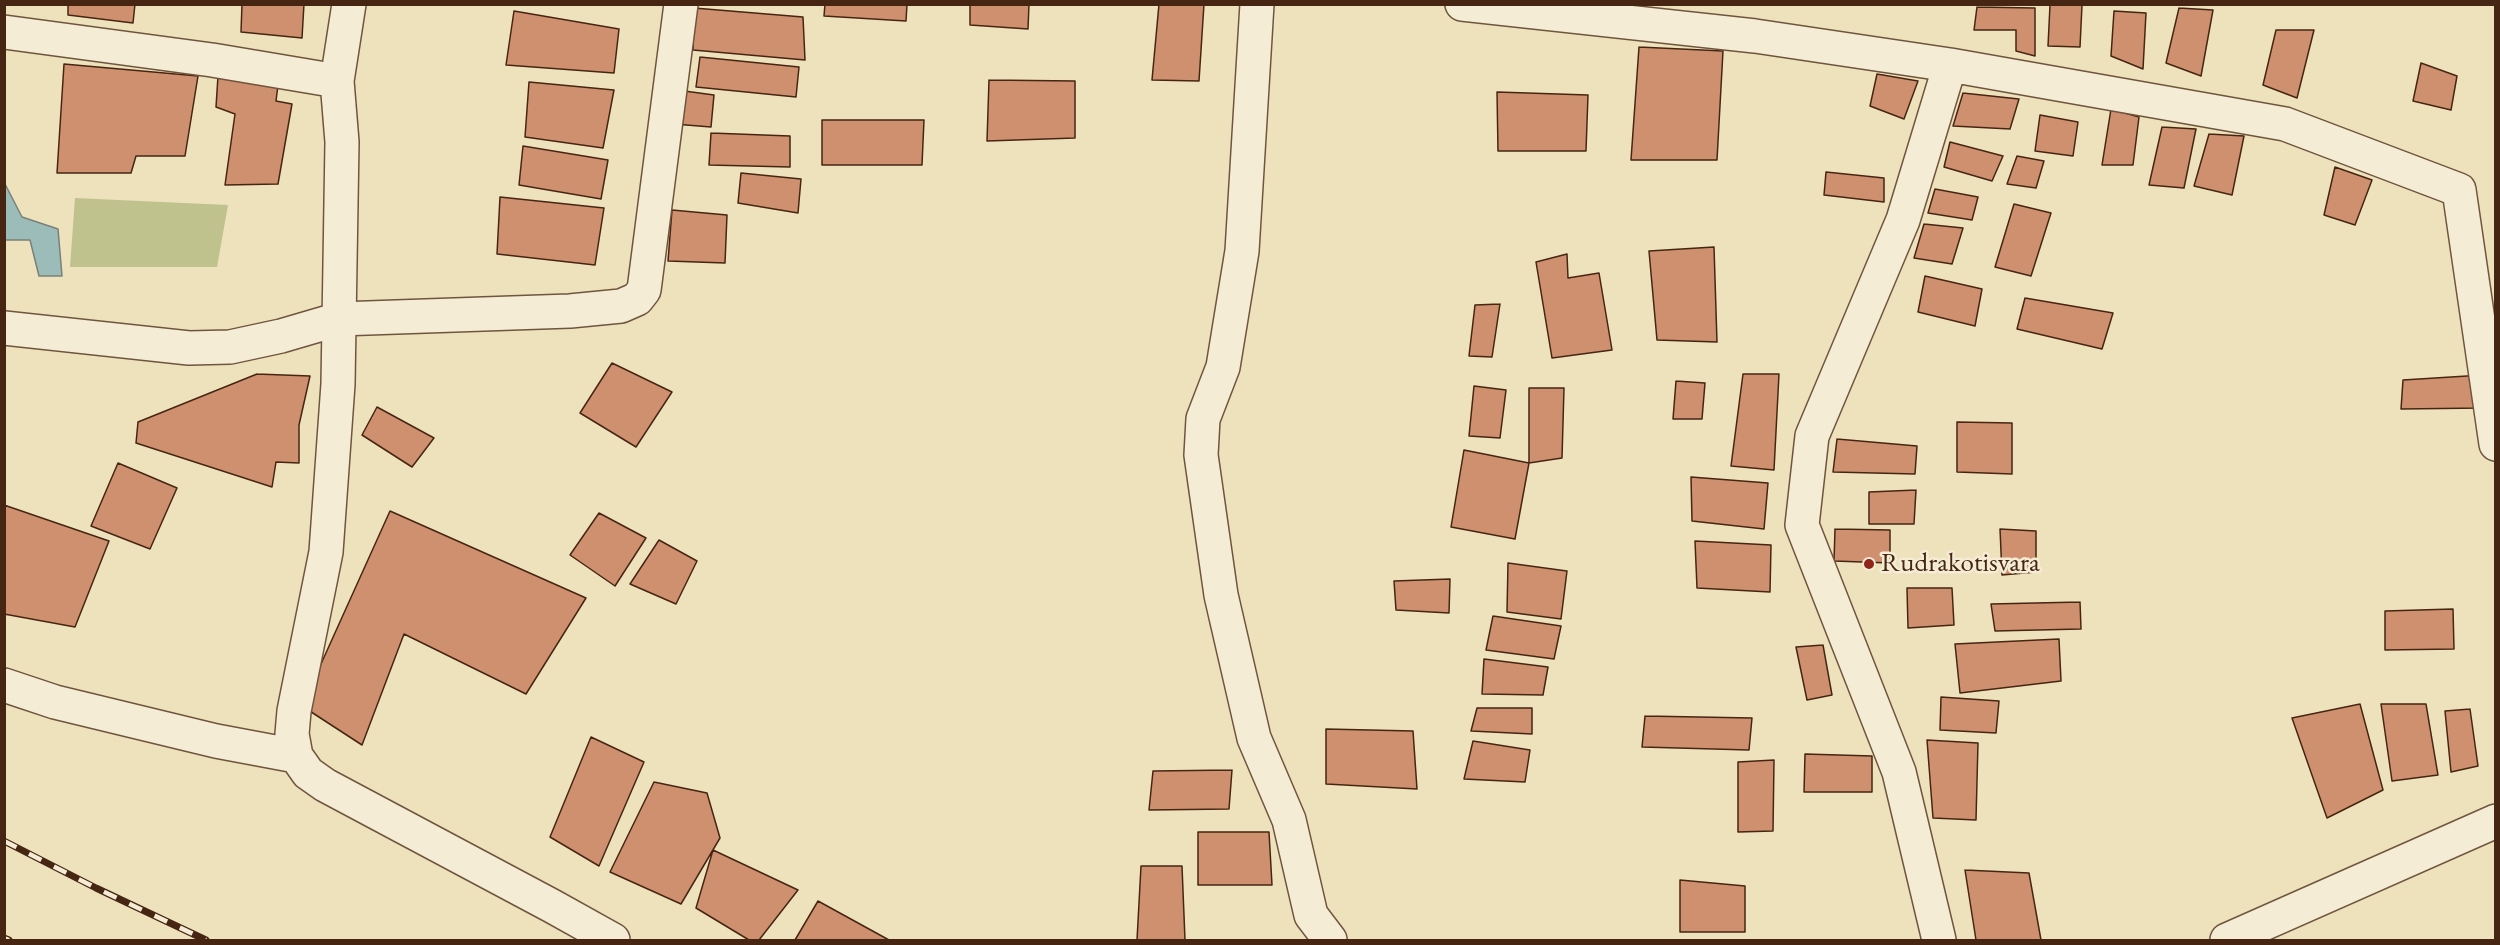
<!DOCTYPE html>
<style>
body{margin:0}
#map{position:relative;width:2500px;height:945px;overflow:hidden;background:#eee2bd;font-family:"EB Garamond",serif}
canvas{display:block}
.frame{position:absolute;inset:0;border:6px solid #462613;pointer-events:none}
</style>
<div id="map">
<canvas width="2500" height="945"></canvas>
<div class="frame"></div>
</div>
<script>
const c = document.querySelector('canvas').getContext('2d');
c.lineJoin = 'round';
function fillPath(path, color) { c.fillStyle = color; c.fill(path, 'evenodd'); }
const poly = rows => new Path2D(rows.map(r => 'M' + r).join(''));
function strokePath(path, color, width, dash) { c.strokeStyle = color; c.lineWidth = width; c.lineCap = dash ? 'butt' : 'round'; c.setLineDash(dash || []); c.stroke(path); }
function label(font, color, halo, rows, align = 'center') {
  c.font = font + ' "EB Garamond",serif'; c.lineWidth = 5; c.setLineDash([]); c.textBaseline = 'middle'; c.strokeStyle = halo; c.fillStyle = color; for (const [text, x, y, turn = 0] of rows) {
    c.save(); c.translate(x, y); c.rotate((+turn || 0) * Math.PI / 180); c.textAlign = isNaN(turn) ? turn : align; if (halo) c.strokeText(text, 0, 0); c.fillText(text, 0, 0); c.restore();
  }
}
const green = poly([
 [75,198,228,205,217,267,70,267]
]);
const water = poly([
 [4,182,22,217,58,229,62,276,39,276,30,240,5,240,4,182]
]);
const building = poly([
 [68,4,135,4,133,23,68,15,68,4],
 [242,4,304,4,302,38,241,32,242,4],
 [825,4,907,4,906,21,824,16,825,4],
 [970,4,1029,4,1028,29,970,25,970,4],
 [1159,4,1204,4,1199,81,1152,80,1159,4],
 [2050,5,2082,5,2080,47,2048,46,2050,5],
 [1977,7,2035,8,2035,56,2016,51,2016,30,1974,30,1977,7],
 [694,8,803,17,805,60,693,50,694,8],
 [2179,8,2213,10,2201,76,2166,63,2179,8],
 [514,11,619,29,614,73,506,65,514,11],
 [2114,11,2146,13,2143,69,2111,56,2114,11],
 [2276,30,2314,30,2297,98,2263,85,2276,30],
 [1639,47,1723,51,1717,160,1631,160,1639,47],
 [700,57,799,67,796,97,696,87,700,57],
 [2421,63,2457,76,2451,110,2413,101,2421,63],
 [64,64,198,76,185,156,136,156,131,173,57,173,64,64],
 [1877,74,1918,81,1904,119,1870,106,1877,74],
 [218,76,279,77,276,101,292,104,278,184,225,185,235,114,216,107,218,76],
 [989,80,1075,81,1075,138,987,141,989,80],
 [529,82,614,90,603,148,525,137,529,82],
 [677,90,714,95,711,127,674,124,677,90],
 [1497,92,1588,95,1586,151,1498,151,1497,92],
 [1963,93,2019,99,2010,129,1953,126,1963,93],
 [2111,109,2139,117,2133,165,2102,165,2111,109],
 [2040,115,2078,122,2073,156,2035,151,2040,115],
 [822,120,924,120,922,165,822,165,822,120],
 [2162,127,2196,129,2184,188,2149,185,2162,127],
 [711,133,790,136,790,167,709,165,711,133],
 [2209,134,2244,136,2232,195,2194,186,2209,134],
 [1950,142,2003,156,1992,181,1944,167,1950,142],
 [523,146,608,160,601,199,519,185,523,146],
 [2017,156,2044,161,2036,188,2007,184,2017,156],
 [2335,167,2372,180,2355,225,2324,215,2335,167],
 [1826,172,1884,178,1884,202,1824,195,1826,172],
 [741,173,801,179,798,213,738,203,741,173],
 [1935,189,1978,197,1972,220,1928,213,1935,189],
 [500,197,604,208,595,265,497,254,500,197],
 [2014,204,2051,213,2031,276,1995,267,2014,204],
 [672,210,727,215,725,263,668,261,672,210],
 [1924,224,1963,228,1952,264,1914,258,1924,224],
 [1714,247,1717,342,1657,340,1649,251,1714,247],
 [1567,254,1568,278,1599,273,1612,350,1552,358,1536,262,1567,254],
 [1925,276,1982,289,1975,326,1918,312,1925,276],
 [2025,298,2113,313,2102,349,2017,329,2025,298],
 [1500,304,1492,357,1469,356,1475,305,1500,304],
 [612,363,672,392,636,447,580,413,612,363],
 [257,374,310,376,299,425,299,463,276,462,272,487,136,443,138,422,257,374],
 [1743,374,1779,374,1774,470,1731,466,1743,374],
 [2483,375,2483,408,2401,409,2403,380,2483,375],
 [1676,381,1705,383,1702,419,1673,419,1676,381],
 [1474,386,1506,390,1500,438,1469,436,1474,386],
 [1529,388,1564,388,1562,458,1529,463,1529,388],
 [377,407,434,438,412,467,362,435,377,407],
 [1957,422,2012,423,2012,474,1957,472,1957,422],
 [1837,439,1917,446,1915,474,1833,472,1837,439],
 [1464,450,1529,463,1515,539,1451,527,1464,450],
 [118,463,177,488,150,549,91,526,118,463],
 [1691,477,1768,483,1764,529,1692,521,1691,477],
 [1916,490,1914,524,1869,524,1869,492,1916,490],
 [4,505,109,541,75,627,4,614,4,505],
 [390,511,586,598,526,694,404,634,362,745,302,706,390,511],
 [599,513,646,538,615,586,570,555,599,513],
 [1835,529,1890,530,1890,563,1834,561,1835,529],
 [2000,529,2036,531,2036,572,2002,575,2000,529],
 [659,540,697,561,676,604,630,584,659,540],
 [1695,541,1771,545,1770,592,1697,588,1695,541],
 [1508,563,1567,571,1561,619,1507,612,1508,563],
 [1450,579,1449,613,1396,610,1394,581,1450,579],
 [1907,588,1952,588,1954,625,1908,628,1907,588],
 [2080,602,2081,629,1995,631,1991,604,2080,602],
 [2453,609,2454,649,2385,650,2385,611,2453,609],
 [1493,616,1561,626,1554,659,1486,650,1493,616],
 [2059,639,2061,681,1960,693,1955,644,2059,639],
 [1823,645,1832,695,1807,700,1796,647,1823,645],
 [1484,659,1548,667,1543,695,1482,694,1484,659],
 [1941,697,1999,701,1996,733,1940,730,1941,697],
 [2360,704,2383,790,2327,818,2292,718,2360,704],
 [2381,704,2426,704,2438,775,2392,781,2381,704],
 [1477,708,1532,708,1532,734,1471,731,1477,708],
 [2470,709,2478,766,2451,772,2445,711,2470,709],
 [1645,716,1752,718,1749,750,1642,747,1645,716],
 [1326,729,1413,731,1417,789,1326,784,1326,729],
 [591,737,644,762,599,866,550,837,591,737],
 [1927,740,1978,743,1976,820,1933,818,1927,740],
 [1473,741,1530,750,1525,782,1464,779,1473,741],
 [1805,754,1872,756,1872,792,1804,792,1805,754],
 [1774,760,1773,831,1738,832,1738,762,1774,760],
 [1232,770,1229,809,1149,810,1153,771,1232,770],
 [654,782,707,793,720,838,681,904,610,872,654,782],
 [1198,832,1269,832,1272,885,1198,885,1198,832],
 [713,850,798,890,759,940,749,940,696,908,713,850],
 [1141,866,1182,866,1185,940,1137,940,1141,866],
 [1965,870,2029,873,2041,940,1976,940,1965,870],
 [1680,880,1745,886,1745,932,1680,932,1680,880],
 [818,901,889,940,795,940,818,901]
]);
const minor = poly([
 [1257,4,1242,251,1223,367,1203,419,1201,455,1221,595,1254,738,1289,820,1311,915,1330,940],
 [1462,4,1755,36,1950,65,1903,220,1812,436,1802,525,1899,772,1939,940],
 [4,32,212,60,337,81,349,4],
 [1950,65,2285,124,2459,190,2496,444],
 [337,81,342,142,338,384,326,552,294,711,292,734,296,756,308,773,325,785,552,906,613,940],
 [4,328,189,348,230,347,281,336,339,319,570,311,621,306,637,299,644,290,681,4],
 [4,685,55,702,216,741,296,756]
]);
const tertiary = poly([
 [2227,940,2496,821]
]);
const rail = poly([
 [4,841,96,888,206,940],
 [4,938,9,940]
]);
const markers = [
 [1869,564,6,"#8f2418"]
];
const poiNames = [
 ["Rudrakotisvara",1881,564]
];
fillPath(green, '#bfc28d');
fillPath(water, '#9cbcba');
strokePath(water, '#7a8077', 1.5);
fillPath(building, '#ce906e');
strokePath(building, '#462613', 1.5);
strokePath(minor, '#70553e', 36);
strokePath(tertiary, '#70553e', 36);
strokePath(minor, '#f4ecd4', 33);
strokePath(tertiary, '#f4ecd4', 33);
strokePath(rail, '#462613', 7);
strokePath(rail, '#f4ecd4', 4.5, [14]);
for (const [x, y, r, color] of markers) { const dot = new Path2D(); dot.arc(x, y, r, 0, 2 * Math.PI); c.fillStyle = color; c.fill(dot); strokePath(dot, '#f4ecd4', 2); }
label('27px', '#462613', '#f4ecd4', poiNames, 'left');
</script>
